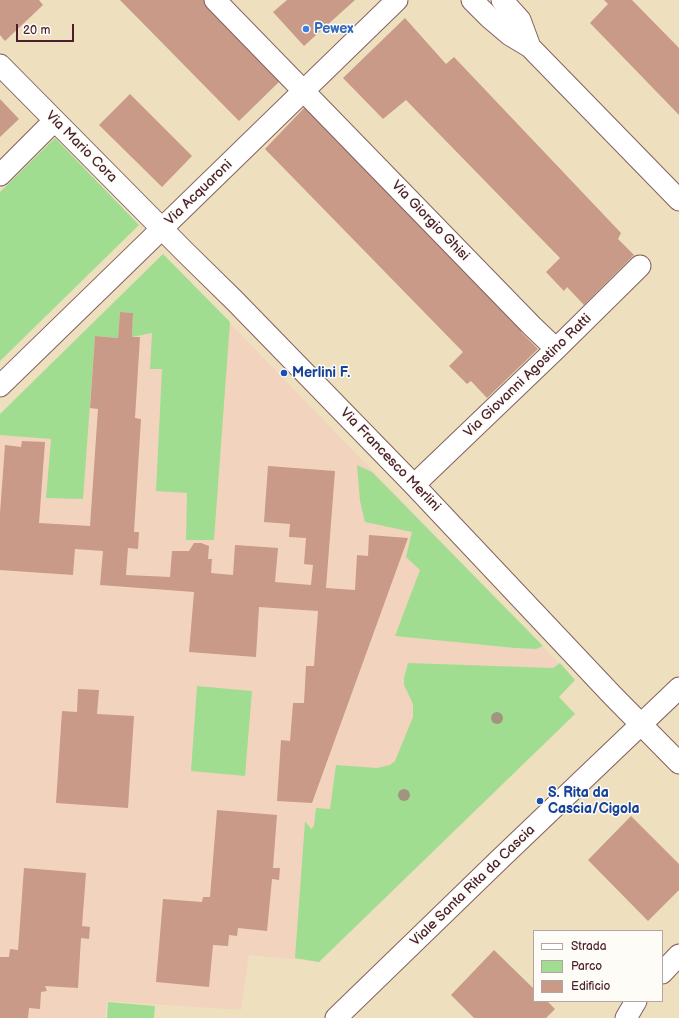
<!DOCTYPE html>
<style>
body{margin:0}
#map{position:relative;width:679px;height:1018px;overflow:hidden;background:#eedfbf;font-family:"Balsamiq Sans",sans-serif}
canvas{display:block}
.legend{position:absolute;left:533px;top:930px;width:130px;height:72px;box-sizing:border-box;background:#fdfcf7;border:1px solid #b5a4a5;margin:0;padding:5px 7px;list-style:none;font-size:12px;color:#4a1f2b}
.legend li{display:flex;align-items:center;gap:8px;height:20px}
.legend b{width:20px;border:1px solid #b5a4a5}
.scale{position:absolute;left:16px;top:24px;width:58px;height:18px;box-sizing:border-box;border:2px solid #4a1f2b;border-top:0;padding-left:5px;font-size:12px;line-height:14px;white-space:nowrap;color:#4a1f2b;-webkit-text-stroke:3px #fdfcf7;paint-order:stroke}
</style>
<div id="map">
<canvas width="679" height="1018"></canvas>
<ul class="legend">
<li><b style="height:5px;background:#fff"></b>Strada</li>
<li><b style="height:11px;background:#a1dd91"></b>Parco</li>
<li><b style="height:11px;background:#c89a87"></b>Edificio</li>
</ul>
<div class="scale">20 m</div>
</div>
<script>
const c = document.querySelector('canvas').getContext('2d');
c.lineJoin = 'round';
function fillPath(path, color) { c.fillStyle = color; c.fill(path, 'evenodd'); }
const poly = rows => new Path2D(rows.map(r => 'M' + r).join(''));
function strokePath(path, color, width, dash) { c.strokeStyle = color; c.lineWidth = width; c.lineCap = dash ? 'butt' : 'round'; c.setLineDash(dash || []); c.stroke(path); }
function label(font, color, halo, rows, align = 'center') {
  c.font = font + ' "Balsamiq Sans",sans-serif'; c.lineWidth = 3; c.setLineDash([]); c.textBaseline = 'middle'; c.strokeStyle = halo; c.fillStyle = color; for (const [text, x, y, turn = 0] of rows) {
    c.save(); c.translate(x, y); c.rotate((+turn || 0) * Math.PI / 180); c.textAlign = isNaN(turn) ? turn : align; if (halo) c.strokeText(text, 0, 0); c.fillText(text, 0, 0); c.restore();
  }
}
const built = poly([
 [163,254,575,680,559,697,575,714,319,962,249,955,241,1010,107,1001,105,1018,0,1018,0,414]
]);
const green = poly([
 [55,138,139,225,0,361,0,192],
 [163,254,230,322,214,540,186,540,187,493,156,491,162,369,150,369,152,333,132,337,133,313,120,312,118,338,95,336,83,499,46,498,51,439,0,435,0,414],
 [357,465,372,472,543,646,536,649,515,648,395,636,420,570,406,557,412,532,365,522,360,501],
 [408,663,553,668,560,663,575,680,559,697,575,714,319,962,295,958,305,821,311,829,314,826,316,808,330,809,336,765,377,768,390,765,395,761,413,717,413,704,404,685,404,678],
 [197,686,252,691,245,776,191,771],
 [108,1002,155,1006,154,1018,107,1018]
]);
const building = poly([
 [0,0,39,0,43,5,5,41,0,35],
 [120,0,204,0,282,79,239,121],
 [287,0,355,0,304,46,273,12],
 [604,0,632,0,679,48,679,115,590,23,608,4],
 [405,18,446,64,454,57,621,233,618,239,634,255,584,305,567,287,564,291,546,272,560,258,406,100,383,119,343,78],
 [130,94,192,156,162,187,99,125],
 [0,99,19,119,0,137],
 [305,107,524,326,521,332,538,349,487,398,471,381,467,384,449,366,463,352,265,149],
 [120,312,133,313,132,337,140,337,135,418,141,419,134,532,139,532,138,549,128,548,126,575,170,577,172,551,189,551,194,543,201,543,209,546,208,559,212,559,211,573,233,575,235,545,278,548,275,582,311,585,313,565,304,564,306,538,289,537,290,524,264,522,268,466,335,471,326,588,355,590,357,555,368,556,369,535,408,538,312,803,277,801,281,740,290,741,293,703,304,703,306,666,314,666,318,611,259,607,256,657,189,652,194,592,100,585,103,551,75,549,73,575,0,570,0,513,5,445,21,447,22,441,45,442,39,523,90,526,98,409,90,408,95,336,118,338],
 [78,689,99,690,97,714,134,716,128,808,56,803,62,711,77,712],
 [217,810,277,815,273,868,280,868,279,880,272,879,267,931,238,928,237,936,229,935,228,946,213,945,209,987,156,982,163,899,202,902,203,897,210,897],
 [631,816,679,864,679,890,648,921,588,860],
 [24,868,86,873,82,926,90,927,89,939,81,938,78,988,45,986,47,991,41,992,40,1009,29,1008,28,1018,0,1018,0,957,9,957,10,949,18,950],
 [494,950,534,989,534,1001,547,1001,555,1009,546,1018,474,1018,451,995]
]);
const street = poly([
 [215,0,532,326,556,349],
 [472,0,490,18,510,35,530,47,679,200],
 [502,0,520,20,530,47],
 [0,65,184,251,235,301,414,485,613,696,679,763],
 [0,175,54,121],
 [0,386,397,0],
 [414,485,556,349,640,266],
 [662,973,679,955],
 [336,1018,500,859,679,688],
 [626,1018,636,1001]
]);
const trees = [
 [497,718],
 [404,795]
];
const markers = [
 [306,29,4,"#3f7fe0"],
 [284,373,4,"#1a4fb4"],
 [540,801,4,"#1a4fb4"]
];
const shopNames = [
 ["Pewex",314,29]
];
const streetNames = [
 ["Via Mario Cora",81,147,45],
 ["Via Acquaroni",199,193,-44],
 ["Via Giorgio Ghisi",430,221,46],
 ["Via Giovanni Agostino Ratti",528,376,-44],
 ["Via Francesco Merlini",390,460,46],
 ["Viale Santa Rita da Cascia",473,886,-44]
];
const transitNames = [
 ["Merlini F.",292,373],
 ["S. Rita da",548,793],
 ["Cascia/Cigola",548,809]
];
fillPath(built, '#f2d4be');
fillPath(green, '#a1dd91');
fillPath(building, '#c89a87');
strokePath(street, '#83625f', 23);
strokePath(street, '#fff', 21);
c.fillStyle = '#a2957f';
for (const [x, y] of trees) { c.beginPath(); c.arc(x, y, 6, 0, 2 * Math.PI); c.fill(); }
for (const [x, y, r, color] of markers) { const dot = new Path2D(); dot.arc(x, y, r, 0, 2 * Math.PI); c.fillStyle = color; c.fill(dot); strokePath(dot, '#fdfcf7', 1.5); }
label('bold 14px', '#366cbe', '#fdfcf7', shopNames, 'left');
label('14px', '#4a1f2b', '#fdfcf7', streetNames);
label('bold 14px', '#164399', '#fdfcf7', transitNames, 'left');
</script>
